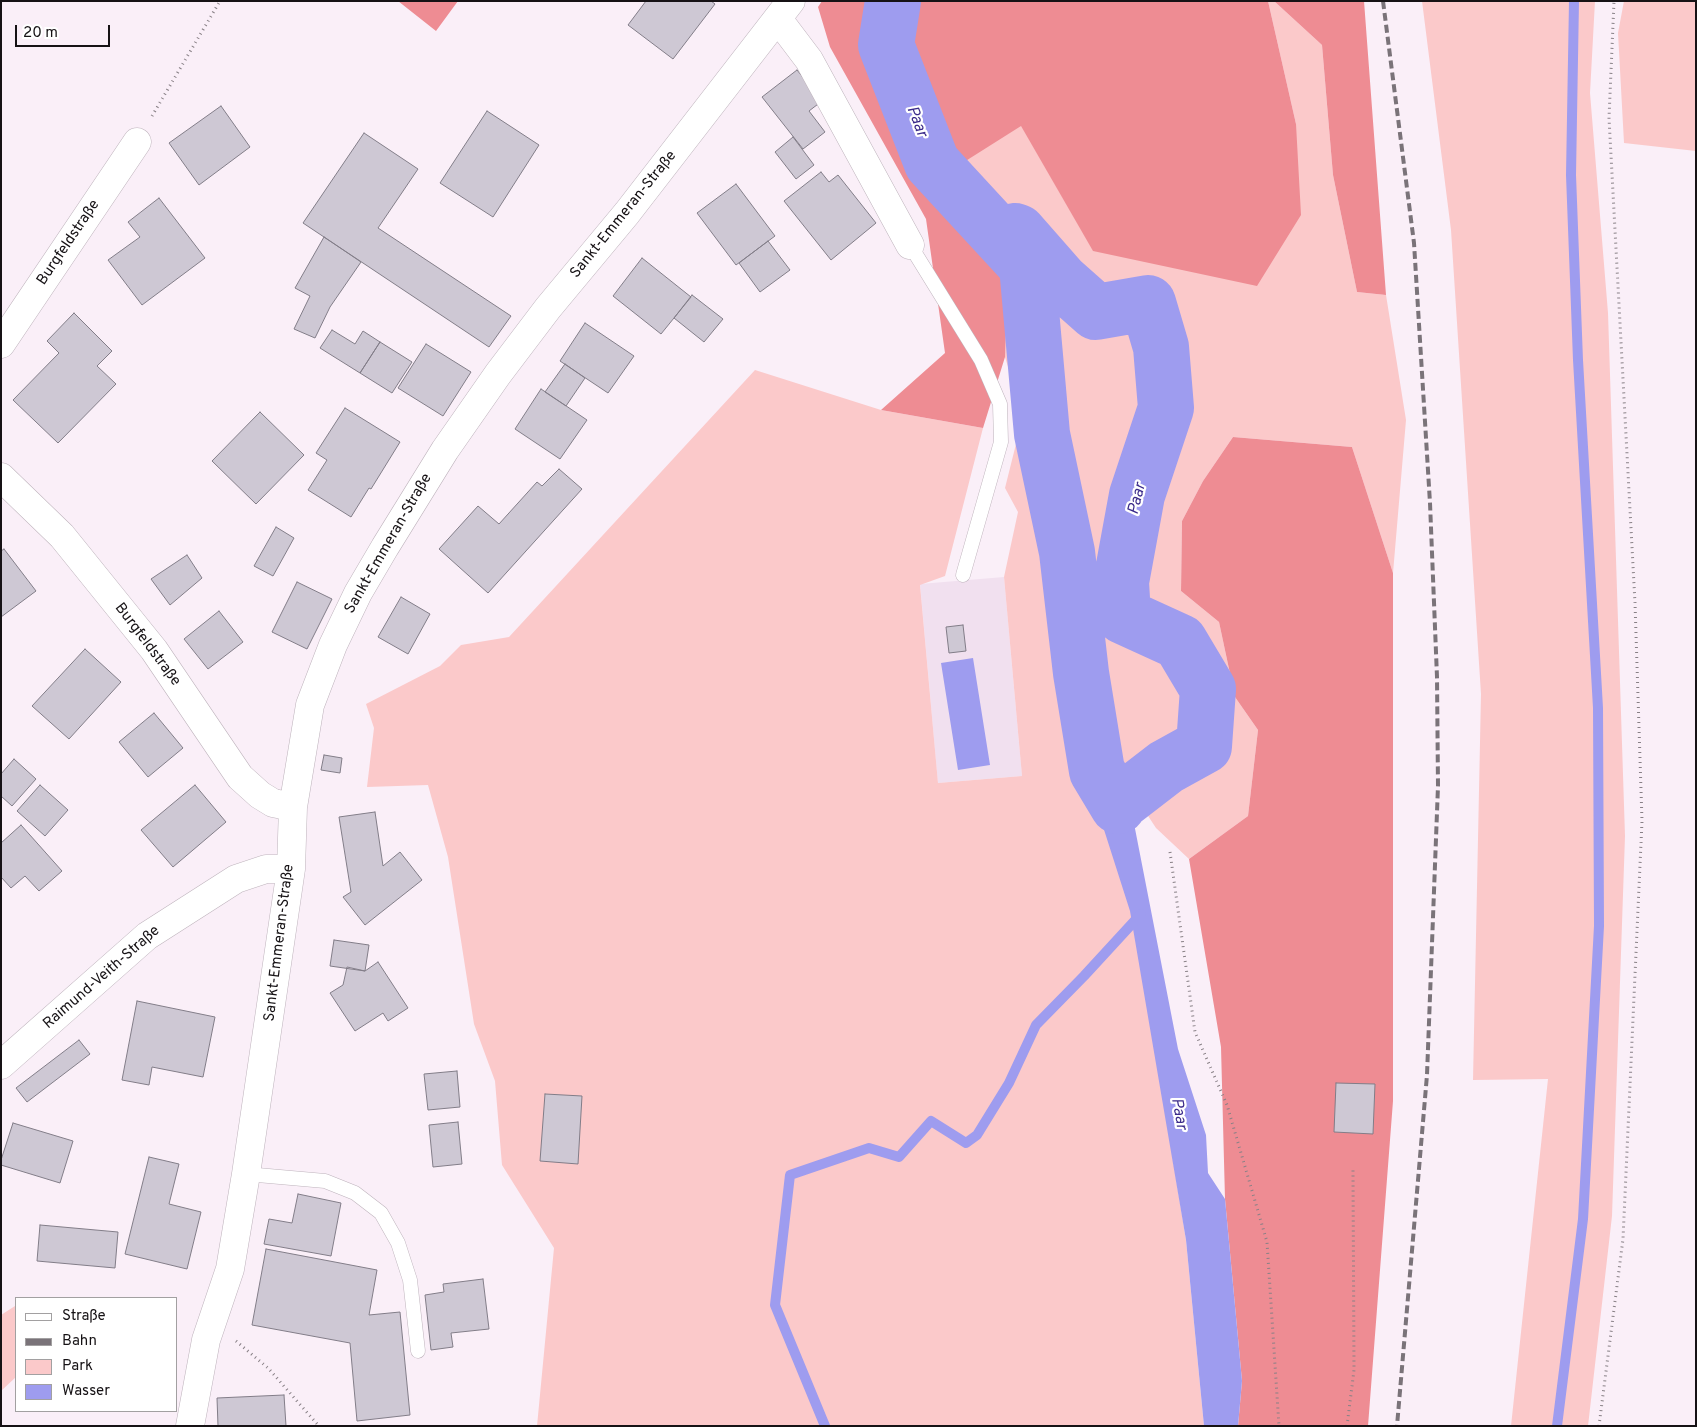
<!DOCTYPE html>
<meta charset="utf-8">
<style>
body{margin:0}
#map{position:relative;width:1697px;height:1427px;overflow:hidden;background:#faeff8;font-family:Overpass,sans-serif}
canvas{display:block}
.frame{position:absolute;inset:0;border:2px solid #161215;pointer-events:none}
.legend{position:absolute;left:15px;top:1297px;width:162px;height:115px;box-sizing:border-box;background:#fff;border:1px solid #a2a0a1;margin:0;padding:6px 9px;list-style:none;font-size:15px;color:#161215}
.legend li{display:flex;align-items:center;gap:10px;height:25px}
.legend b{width:25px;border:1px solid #a2a0a1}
.scale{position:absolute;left:15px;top:25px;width:95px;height:22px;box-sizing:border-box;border:2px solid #161215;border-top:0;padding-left:6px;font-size:15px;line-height:18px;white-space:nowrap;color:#161215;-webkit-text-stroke:4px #fff;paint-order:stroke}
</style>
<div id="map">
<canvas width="1697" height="1427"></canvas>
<div class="frame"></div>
<ul class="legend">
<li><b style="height:6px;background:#fff"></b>Straße</li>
<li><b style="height:6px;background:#7a7379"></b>Bahn</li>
<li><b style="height:14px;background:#fbc9ca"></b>Park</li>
<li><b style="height:14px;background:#9e9cef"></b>Wasser</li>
</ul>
<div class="scale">20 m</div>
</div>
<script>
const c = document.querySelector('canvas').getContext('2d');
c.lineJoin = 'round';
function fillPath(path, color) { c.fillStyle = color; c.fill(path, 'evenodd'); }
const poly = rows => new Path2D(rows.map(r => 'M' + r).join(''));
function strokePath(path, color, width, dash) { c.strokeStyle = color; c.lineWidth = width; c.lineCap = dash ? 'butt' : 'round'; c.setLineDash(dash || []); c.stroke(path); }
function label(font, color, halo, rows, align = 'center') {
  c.font = font + ' Overpass,sans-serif'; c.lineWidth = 4.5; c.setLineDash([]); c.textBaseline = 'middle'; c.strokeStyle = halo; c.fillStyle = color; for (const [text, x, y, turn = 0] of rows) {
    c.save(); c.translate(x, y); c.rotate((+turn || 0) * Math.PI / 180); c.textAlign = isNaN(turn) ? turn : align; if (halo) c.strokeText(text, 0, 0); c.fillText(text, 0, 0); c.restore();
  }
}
const built = poly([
 [1004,577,1022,776,938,783,920,584]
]);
const green = poly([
 [1268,1,1274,1,1322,45,1333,175,1357,292,1386,295,1406,420,1393,573,1352,447,1233,437,1203,481,1182,521,1181,591,1219,622,1235,697,1258,730,1248,816,1189,859,1156,828,1129,787,1110,774,1186,1240,1204,1426,537,1426,554,1248,502,1165,495,1081,474,1024,448,857,428,785,367,787,374,728,366,704,440,666,461,645,509,637,755,370,881,410,983,428,945,576,920,585,938,783,1022,776,1004,577,1018,512,1005,488,1018,436,1019,403,1005,357,1008,281,972,225,964,161,1021,125,1093,250,1296,124],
 [1422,1,1595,1,1590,93,1608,313,1625,836,1612,1216,1588,1426,1511,1426,1548,1079,1473,1080,1481,694,1451,230],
 [1624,1,1696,1,1696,151,1624,143,1618,33],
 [15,1306,16,1308,16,1377,1,1391,1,1315]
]);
const forest = poly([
 [398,1,458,1,436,31],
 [822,1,1268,1,1296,124,1301,215,1257,286,1093,251,1021,126,964,162,972,225,1008,281,1005,357,983,428,881,410,945,353,926,219,830,47,818,7],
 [1274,1,1364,1,1386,295,1357,292,1333,175,1322,45],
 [1233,437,1352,447,1393,573,1393,1101,1368,1426,1238,1426,1242,1381,1225,1199,1221,1047,1189,859,1248,816,1258,730,1235,697,1219,622,1181,591,1182,521,1203,481]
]);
const water = poly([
 [973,658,990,765,958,770,941,663],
 [1105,730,1110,774,1130,803,1178,1049,1206,1135,1208,1173,1225,1199,1242,1381,1238,1426,1204,1426,1186,1240,1130,911,1091,789,1067,743]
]);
const stream = poly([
 [825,1426,775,1305,790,1175,869,1148,899,1157,931,1121,966,1143,977,1135,1009,1083,1036,1025,1084,976,1141,914],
 [1557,1426,1583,1219,1599,926,1598,708,1578,360,1571,175,1574,1]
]);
const river = poly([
 [893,1,886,45,932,163,1027,266,1042,434,1067,552,1081,673,1097,771,1118,806],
 [1015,231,1018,232,1061,281,1096,312,1148,303,1161,347,1166,408,1137,495,1121,582,1123,616,1180,642,1208,689,1204,746,1166,767,1118,804]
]);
const building = poly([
 [646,1,711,1,715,4,673,59,628,25,646,1],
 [797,70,822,101,809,111,825,132,803,149,762,97,797,70],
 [221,106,250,147,199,185,169,143,221,106],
 [487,111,539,145,493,217,440,183,487,111],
 [364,133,418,169,378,228,511,316,489,347,303,223,364,133],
 [793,137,814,165,796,179,775,152,793,137],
 [821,172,829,182,838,175,876,223,831,260,784,201,821,172],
 [736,184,775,236,736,265,697,213,736,184],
 [159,198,205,258,142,305,108,260,140,237,128,222,159,198],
 [324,237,361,262,330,307,315,338,294,329,310,296,295,288,324,237],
 [768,241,790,270,760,292,739,263,768,241],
 [642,258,691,297,661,334,613,296,642,258],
 [692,295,723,319,704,342,674,318,692,295],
 [74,313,112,351,97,366,116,384,58,443,13,400,59,353,47,341,74,313],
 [585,323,634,356,608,393,560,361,585,323],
 [332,330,355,344,363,331,380,342,360,373,320,348,332,330],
 [380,342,412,362,392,393,360,373,380,342],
 [426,344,471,372,443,416,398,388,426,344],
 [565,364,585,378,566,406,545,392,565,364],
 [541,389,587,420,560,459,515,429,541,389],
 [345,408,400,442,371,489,369,488,351,517,308,490,327,460,316,453,345,408],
 [260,412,304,455,256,504,212,461,260,412],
 [559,469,582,489,488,593,439,549,478,506,499,524,537,482,542,486,559,469],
 [276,527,294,538,273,576,254,566,276,527],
 [4,549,36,591,1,617,1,551,4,549],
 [187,555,202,578,170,605,151,579,187,555],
 [297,582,332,599,307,649,272,632,297,582],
 [401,597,430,614,408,654,378,637,401,597],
 [219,611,243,642,208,669,184,639,219,611],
 [963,625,966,651,949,653,946,627,963,625],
 [85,649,121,682,69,739,32,706,85,649],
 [154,713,183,748,148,777,119,742,154,713],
 [324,755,342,758,340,773,321,770,324,755],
 [14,759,36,779,12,806,1,796,1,774,14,759],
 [40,785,68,810,45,836,17,811,40,785],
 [195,785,226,822,173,867,141,830,195,785],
 [375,812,383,866,400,852,422,880,365,925,343,897,351,892,339,817,375,812],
 [21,825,62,871,39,891,25,876,11,888,1,877,1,843,21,825],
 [334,940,369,945,365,971,330,966,334,940],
 [378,962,408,1008,388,1021,383,1013,355,1031,330,993,343,985,347,967,365,971,378,962],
 [137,1001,215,1017,203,1077,152,1067,149,1085,122,1080,137,1001],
 [79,1040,90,1054,27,1102,16,1088,79,1040],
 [457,1071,460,1107,428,1110,424,1074,457,1071],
 [1336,1083,1375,1084,1373,1134,1334,1132,1336,1083],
 [545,1094,582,1096,578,1164,540,1161,545,1094],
 [458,1122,462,1164,433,1167,429,1125,458,1122],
 [13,1123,73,1141,60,1183,1,1165,1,1160,13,1123],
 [149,1157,179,1164,169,1204,201,1212,187,1269,125,1254,149,1157],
 [298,1194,341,1203,331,1256,264,1244,269,1219,292,1223,298,1194],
 [40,1225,118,1232,115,1268,37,1261,40,1225],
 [266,1249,377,1270,369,1315,400,1312,410,1415,357,1421,350,1343,252,1325,266,1249],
 [483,1279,489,1329,451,1333,453,1347,431,1350,425,1295,444,1292,443,1284,483,1279],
 [284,1395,286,1426,218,1426,217,1398,284,1395]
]);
const path = poly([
 [152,116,220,1],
 [1170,852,1195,1032,1227,1105,1267,1242,1279,1426],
 [236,1341,268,1368,319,1426],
 [1347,1426,1354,1370,1353,1170],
 [1599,1426,1623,1239,1642,821,1635,603,1609,118,1614,1]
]);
const service = poly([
 [910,245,981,360,1000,404,1001,442,963,575],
 [246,1174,325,1181,355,1193,381,1213,398,1243,410,1280,418,1351]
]);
const minor = poly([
 [778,19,809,60,910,245],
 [1,344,137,142],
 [1,477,62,536,154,650,240,777,260,795,273,803,293,807],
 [1,1065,147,936,236,879,266,869,291,869],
 [190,1426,206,1340,230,1269,246,1174,291,869,293,807,310,705,333,645,358,593,385,547,445,450,498,374,548,308,627,213,791,1]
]);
const rail = poly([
 [1383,1,1414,243,1430,503,1437,677,1438,786,1427,1075,1397,1426]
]);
const streetNames = [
 ["Sankt-Emmeran-Straße",624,215,-51],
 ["Burgfeldstraße",69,243,-56],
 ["Sankt-Emmeran-Straße",389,544,-60],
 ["Burgfeldstraße",147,645,53],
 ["Sankt-Emmeran-Straße",280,943,-83],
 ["Raimund-Veith-Straße",102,978,-41]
];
const waterNames = [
 ["Paar",916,122,69],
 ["Paar",1138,499,-76],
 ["Paar",1178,1114,80]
];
fillPath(built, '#f1e0ef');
fillPath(green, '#fbc9ca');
fillPath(forest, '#ee8c93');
fillPath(water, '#9e9cef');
strokePath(stream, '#9e9cef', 10);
strokePath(river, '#9e9cef', 56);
fillPath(building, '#cec8d4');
strokePath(building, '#827d88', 1);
strokePath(service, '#beb3bc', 15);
strokePath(minor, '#beb3bc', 29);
strokePath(path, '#888086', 3, [1, 4]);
strokePath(service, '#fff', 14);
strokePath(minor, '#fff', 28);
strokePath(rail, '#7a7379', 4, [8, 4]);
label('15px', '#161215', '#fff', streetNames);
label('italic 16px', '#3b2b8a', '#fff', waterNames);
</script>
